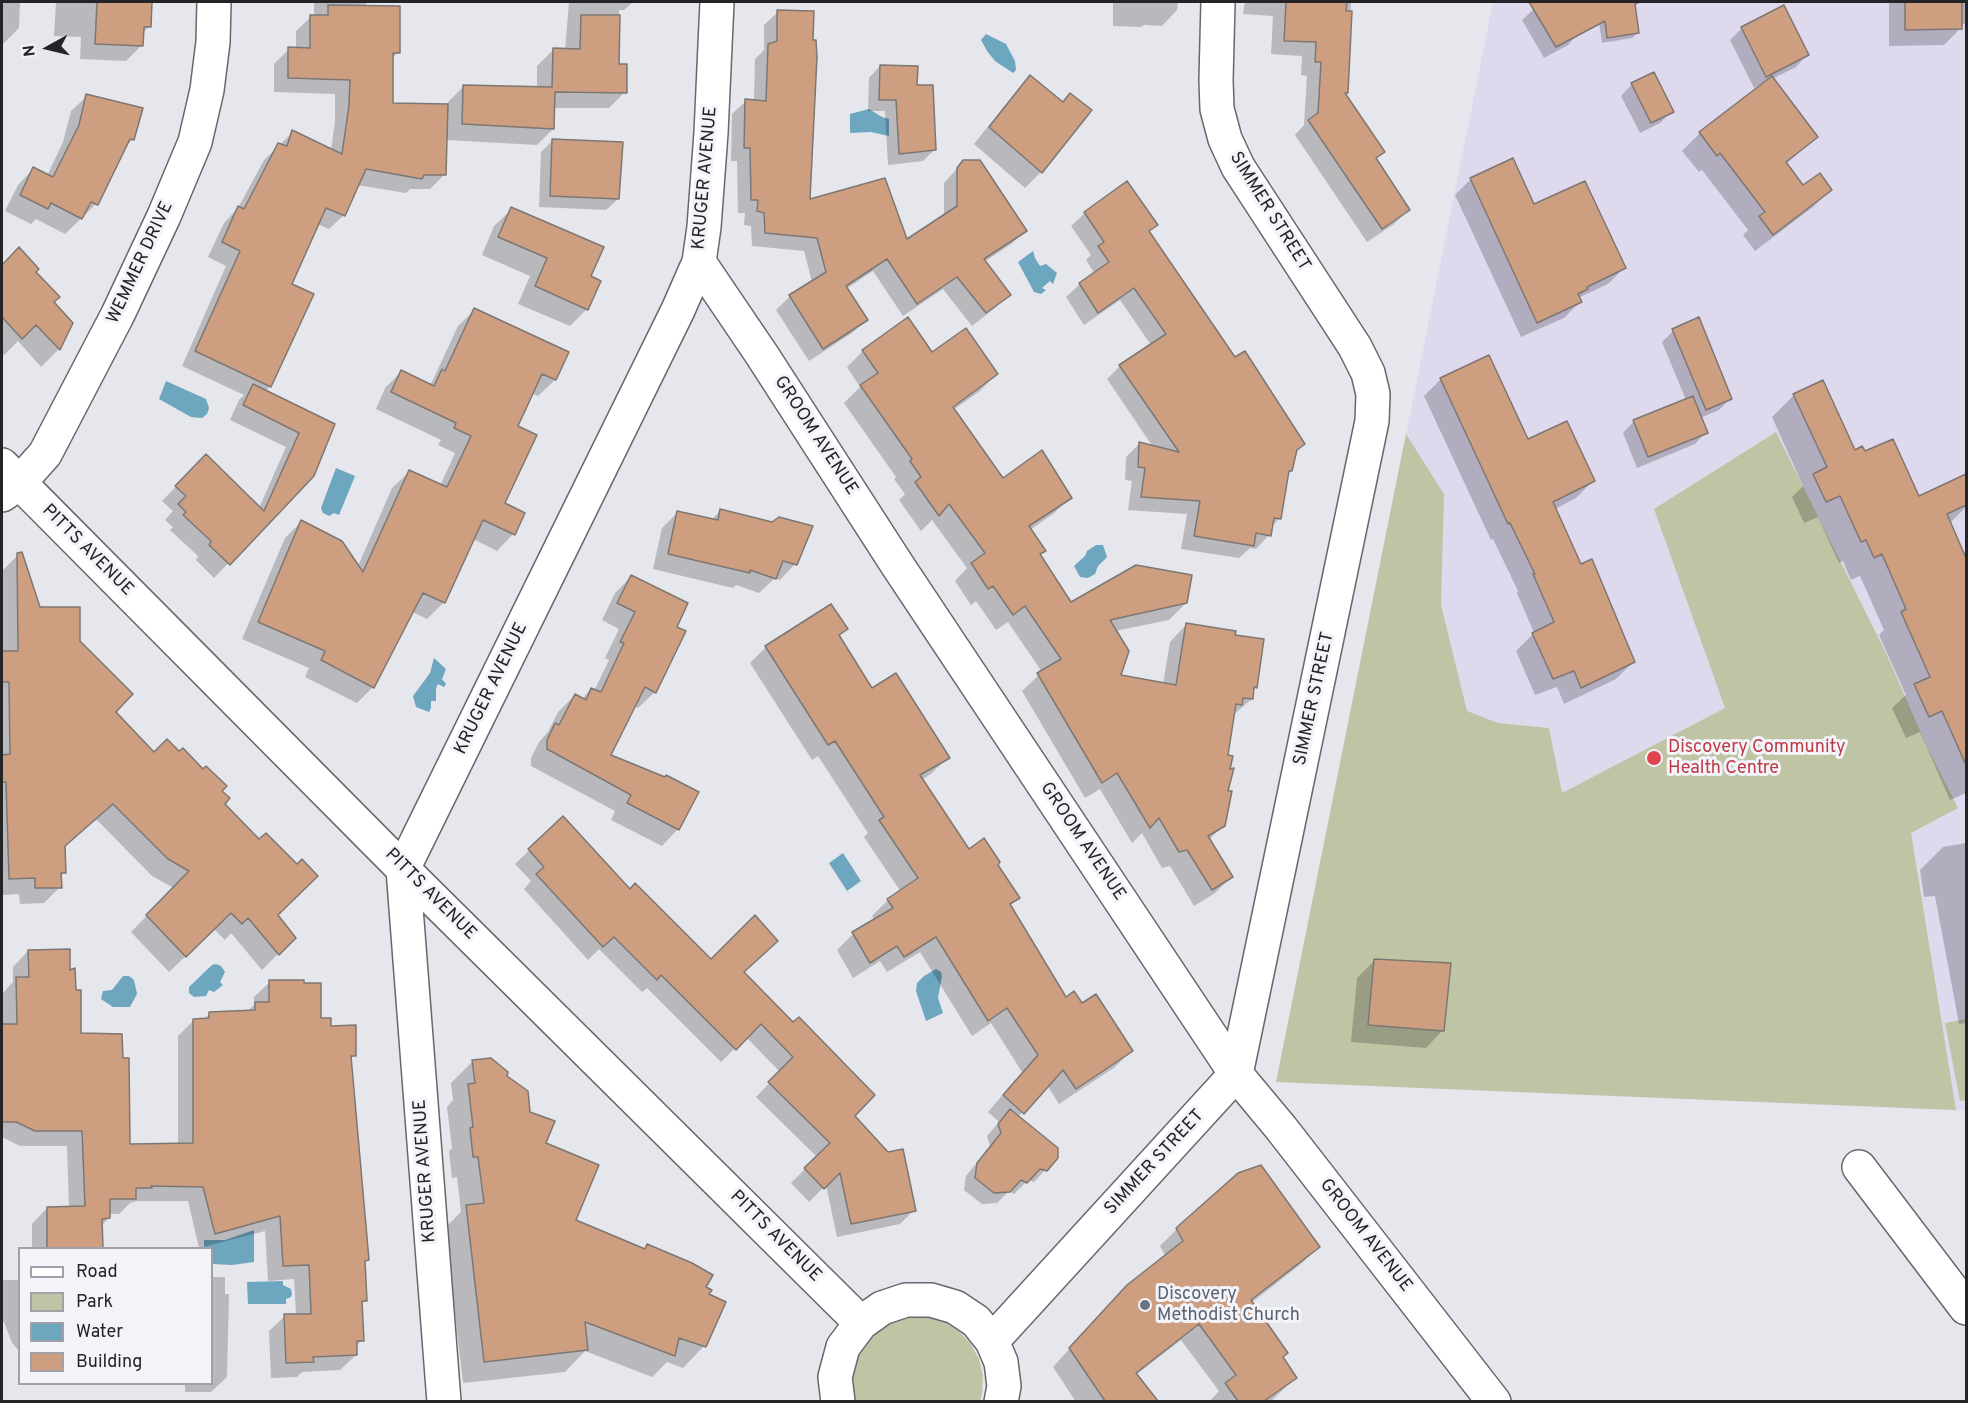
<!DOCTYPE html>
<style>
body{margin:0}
#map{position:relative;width:1968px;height:1403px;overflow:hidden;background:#e6e6ed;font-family:Overpass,sans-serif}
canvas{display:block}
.frame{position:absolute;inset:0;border:3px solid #242427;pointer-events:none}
.legend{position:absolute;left:18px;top:1247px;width:195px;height:138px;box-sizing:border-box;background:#f3f3fa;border:2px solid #a0a0a6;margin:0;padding:8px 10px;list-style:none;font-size:18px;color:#242427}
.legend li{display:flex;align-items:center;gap:12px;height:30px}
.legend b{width:30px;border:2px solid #a0a0a6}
.north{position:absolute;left:18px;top:18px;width:60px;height:60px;-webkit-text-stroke:4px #f3f3fa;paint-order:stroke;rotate:262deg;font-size:16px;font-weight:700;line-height:24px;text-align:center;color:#242427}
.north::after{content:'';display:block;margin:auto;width:21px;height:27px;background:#242427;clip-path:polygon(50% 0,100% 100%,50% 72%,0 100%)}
</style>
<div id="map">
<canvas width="1968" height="1403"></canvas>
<div class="frame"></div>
<ul class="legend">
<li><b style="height:8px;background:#fff"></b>Road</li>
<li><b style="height:16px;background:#bfc5a4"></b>Park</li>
<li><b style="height:16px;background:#6da6bf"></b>Water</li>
<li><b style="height:16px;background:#cd9e80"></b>Building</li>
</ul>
<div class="north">N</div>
</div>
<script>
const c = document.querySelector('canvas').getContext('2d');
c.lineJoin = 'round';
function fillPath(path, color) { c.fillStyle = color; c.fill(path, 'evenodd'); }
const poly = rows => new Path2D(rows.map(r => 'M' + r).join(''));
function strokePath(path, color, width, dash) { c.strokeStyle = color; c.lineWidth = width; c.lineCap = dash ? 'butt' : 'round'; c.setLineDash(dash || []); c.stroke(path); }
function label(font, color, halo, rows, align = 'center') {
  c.font = font + ' Overpass,sans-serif'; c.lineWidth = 6; c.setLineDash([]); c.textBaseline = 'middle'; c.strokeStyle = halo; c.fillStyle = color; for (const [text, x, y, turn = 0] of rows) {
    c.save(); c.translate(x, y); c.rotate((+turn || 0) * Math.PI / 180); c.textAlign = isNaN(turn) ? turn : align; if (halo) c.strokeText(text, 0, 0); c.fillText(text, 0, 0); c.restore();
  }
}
const medical = poly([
 [1493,2,1966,2,1966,1111,1276,1082]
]);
const green = poly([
 [1776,432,1887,655,1928,749,1958,808,1911,833,1956,1110,1276,1082,1406,434,1444,494,1441,605,1467,711,1498,723,1549,728,1562,793,1725,708,1654,509],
 [1966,1019,1966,1100,1960,1101,1945,1023],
 [911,1316,928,1316,944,1321,959,1331,970,1343,979,1359,983,1376,982,1394,980,1401,853,1402,850,1386,856,1353,866,1339,894,1320]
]);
const water = poly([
 [986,34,1006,44,1015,61,1016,70,1013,73,995,61,987,51,981,40],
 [869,109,882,117,889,119,889,136,871,132,850,133,850,114],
 [1033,251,1035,258,1040,266,1046,264,1057,273,1053,284,1050,281,1042,288,1046,290,1041,294,1034,292,1018,262],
 [166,381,206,399,209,408,207,414,202,418,191,417,159,399],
 [336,468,355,476,339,515,334,513,329,516,323,513,321,508],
 [1096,545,1103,545,1107,557,1098,566,1095,574,1088,578,1080,577,1074,566,1085,556,1087,551],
 [434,658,446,669,442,679,446,684,444,687,438,684,436,688,436,701,431,701,431,708,429,712,416,707,413,696,430,673],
 [843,853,861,881,847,891,829,863],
 [216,964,221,966,225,972,220,982,223,985,214,992,209,990,206,996,194,997,189,993,189,987,212,965],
 [936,969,941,972,942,976,938,998,943,1013,926,1021,916,991,917,983,924,976],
 [123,976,129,976,134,980,137,994,130,1007,113,1007,101,999,103,991,112,990],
 [254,1230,254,1262,232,1265,212,1264,212,1248,204,1248,204,1240,225,1240],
 [283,1281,283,1285,291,1289,292,1294,291,1297,286,1299,286,1304,248,1304,247,1282]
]);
const shadow = poly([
 [2,2,20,2,19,28,3,44,2,44],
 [56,2,150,2,149,26,143,33,142,45,126,61,80,59,81,37,54,36],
 [314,2,366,2,366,7,398,52,392,59,392,104,447,105,448,102,464,86,537,88,537,66,553,50,565,50,569,2,633,2,624,10,619,10,618,66,625,92,609,108,553,108,553,129,537,145,446,140,445,174,430,189,410,189,406,193,357,185,344,215,329,229,317,224,290,284,270,386,265,392,333,425,313,475,214,578,196,560,198,556,170,530,173,527,165,520,173,511,162,501,206,456,259,508,286,447,230,420,239,400,244,395,182,366,226,266,208,257,224,223,238,208,264,160,293,132,331,150,335,121,335,94,274,92,274,64,289,49,296,49,296,31,311,17,314,17],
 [1113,2,1178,2,1177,10,1162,26,1144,25,1141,27,1113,26],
 [1245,2,1351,2,1347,92,1345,95,1383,152,1375,160,1408,210,1394,224,1367,242,1295,135,1304,125,1307,76,1301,75,1302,56,1271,54,1273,16,1243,14],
 [1546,2,1561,2,1579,33,1568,45,1544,58,1522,20,1534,9],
 [1596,2,1634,2,1638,33,1632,38,1602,43],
 [1889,2,1966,2,1966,24,1961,24,1961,28,1944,45,1889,46],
 [778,12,809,201,906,242,944,216,944,183,963,162,1025,231,1011,244,984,262,1009,295,995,308,972,326,943,289,903,316,873,271,846,289,866,320,852,333,809,361,776,310,790,296,812,282,804,251,752,246,751,226,744,225,745,213,738,213,737,161,731,161,732,114,746,101,754,101,755,59,764,50,764,25],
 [1742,28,1807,55,1796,67,1772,79,1816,137,1786,164,1803,187,1830,190,1813,207,1755,251,1743,235,1748,230,1702,170,1699,172,1682,151,1700,133,1760,87,1759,85,1754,88,1730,40],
 [880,66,934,150,923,161,888,165,885,111,868,111,869,78],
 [1030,77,1041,172,1025,188,974,144,1014,94],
 [1632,84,1672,111,1660,123,1640,133,1621,96],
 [87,96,133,139,124,148,96,204,65,234,36,219,31,224,5,211,18,185,33,169,47,176,63,142,71,111],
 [553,140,618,199,606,210,539,207,541,152],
 [1471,179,1533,206,1624,268,1608,284,1578,298,1580,302,1564,318,1521,337,1455,195],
 [512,209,589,277,587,309,570,326,518,304,530,276,482,255,494,226],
 [1085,213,1156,225,1148,233,1296,451,1291,470,1287,474,1279,519,1271,527,1269,535,1256,549,1250,548,1239,558,1181,549,1187,514,1128,510,1132,481,1125,480,1126,457,1140,443,1153,447,1107,379,1120,366,1151,345,1120,300,1084,325,1066,297,1080,284,1095,274,1086,260,1091,255,1071,226],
 [19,250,52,303,71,323,59,349,41,367,18,341,4,355,2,353,2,267],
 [475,310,567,353,555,380,538,396,531,393,516,427,503,504,513,534,497,551,473,539,444,602,427,619,411,611,373,687,357,703,305,677,309,668,242,639,285,538,301,522,358,566,392,488,409,472,440,486,455,453,438,445,441,440,376,409,385,388,401,372,429,385,432,382,458,326],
 [1673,331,1730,399,1719,410,1700,418,1706,432,1695,444,1637,468,1623,433,1634,421,1686,400,1662,342],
 [863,351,932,354,996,374,980,391,953,410,1003,480,1070,498,1053,514,1030,530,1044,551,1039,556,1070,604,1186,603,1169,620,1115,631,1119,676,1163,684,1170,642,1186,625,1234,636,1256,687,1253,690,1252,699,1233,715,1227,756,1223,825,1209,840,1231,877,1215,893,1194,906,1170,866,1162,868,1142,833,1132,843,1100,789,1085,798,1022,691,1042,672,1008,622,996,630,976,601,971,605,955,581,967,568,932,520,921,531,899,500,905,494,894,479,896,477,844,403,860,387,847,367],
 [1441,379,1528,441,1593,481,1576,498,1555,509,1580,566,1633,662,1616,679,1564,704,1557,687,1535,695,1516,651,1534,633,1517,593,1518,591,1493,539,1491,540,1424,396],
 [1794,395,1855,452,1865,453,1918,498,1961,478,1966,490,1966,507,1949,524,1966,562,1966,793,1950,800,1920,732,1906,738,1892,708,1906,695,1879,635,1884,630,1860,576,1851,580,1843,561,1839,563,1818,517,1804,523,1792,497,1803,486,1772,417],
 [720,511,795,564,780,580,775,578,759,593,736,585,733,588,653,569,662,528,678,512,711,520],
 [18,555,39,609,79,642,114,712,154,754,220,791,222,804,276,915,294,938,262,970,231,933,225,940,214,929,169,972,131,932,174,888,152,876,96,819,64,848,64,872,60,876,60,887,44,903,20,904,19,894,2,895,2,571],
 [631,577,675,628,655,692,638,708,634,706,609,755,678,829,662,846,611,820,615,811,531,766,531,758,539,742,548,732,558,712,575,695,582,699,591,689,594,691,609,660,605,658,619,629,602,620,615,593],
 [830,606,846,629,838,637,872,690,948,757,932,773,922,780,969,851,996,864,1018,898,1009,906,1065,999,1081,1005,1131,1051,1115,1067,1059,1104,1047,1085,1018,1117,1045,1170,1034,1182,1028,1180,1014,1194,1009,1191,997,1203,982,1204,964,1190,966,1176,990,1146,987,1136,999,1122,988,1112,1022,1072,991,1023,972,1036,920,952,887,972,880,961,853,978,837,950,853,934,875,920,872,916,888,900,901,892,864,837,868,833,818,756,812,760,750,663,766,647],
 [563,818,630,891,711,961,742,973,852,1116,914,1210,900,1224,837,1237,826,1185,809,1202,791,1183,817,1157,756,1097,780,1072,746,1037,721,1062,647,988,642,992,599,949,588,960,524,889,531,881,515,864],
 [1966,843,1966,1023,1959,1024,1935,896,1924,897,1920,870,1943,847],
 [28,951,69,971,80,1035,129,1146,178,1145,178,1036,194,1020,203,1020,210,1013,247,1012,254,1005,254,997,270,982,329,1027,354,1055,350,1060,367,1260,363,1264,365,1301,361,1305,362,1340,355,1347,356,1355,340,1370,302,1372,297,1377,271,1378,269,1331,285,1316,296,1315,294,1279,268,1281,265,1231,199,1248,188,1201,137,1201,130,1203,119,1214,109,1214,109,1218,101,1226,101,1248,32,1248,32,1224,47,1208,69,1208,67,1146,20,1146,2,1137,2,994,13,982,13,967],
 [1375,960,1443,1030,1426,1048,1351,1042,1357,978],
 [473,1061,505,1077,528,1113,544,1144,574,1221,644,1250,647,1246,705,1288,704,1346,683,1368,667,1362,652,1377,585,1351,565,1372,463,1383,445,1228,461,1212,457,1177,452,1178,449,1151,452,1148,447,1107,453,1100,451,1083],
 [1177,1229,1318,1247,1301,1264,1251,1303,1281,1358,1295,1378,1270,1402,1209,1402,1219,1391,1181,1340,1136,1375,1156,1402,1076,1402,1053,1367,1110,1304,1166,1257,1160,1246],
 [212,1277,225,1277,225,1294,229,1294,227,1377,211,1392,185,1392,185,1384,212,1384],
 [2,1280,20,1280,20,1352,12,1343,4,1322,2,1322]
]);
const building = poly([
 [97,2,152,2,151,27,144,27,143,46,95,44,97,2],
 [1286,2,1347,2,1346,11,1352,11,1348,93,1345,93,1385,152,1376,158,1410,210,1382,229,1308,120,1318,113,1321,62,1315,62,1316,42,1284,41,1286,2],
 [1529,2,1640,2,1635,4,1639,33,1607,38,1605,21,1556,47,1529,2],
 [1905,2,1962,2,1962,29,1905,30,1905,2],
 [328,5,400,6,400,53,393,53,393,103,448,104,446,175,424,175,422,179,366,169,345,216,326,208,292,284,314,294,271,387,195,351,240,251,222,242,238,206,244,209,278,143,287,146,292,130,342,154,349,105,350,80,288,78,288,47,310,48,310,15,328,15,328,5],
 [1784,5,1809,55,1766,77,1741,27,1784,5],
 [777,10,814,11,813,40,816,40,817,57,810,199,885,178,907,239,957,206,957,168,963,160,980,160,1027,231,984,259,1011,295,986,313,957,277,917,304,887,259,846,286,868,320,823,349,789,295,826,272,817,238,765,233,764,213,757,211,758,200,751,200,750,148,744,148,745,99,766,101,768,44,777,41,777,10],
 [581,15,620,15,619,64,627,64,627,93,555,92,554,129,462,124,463,85,552,87,553,48,580,49,581,15],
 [880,65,918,66,917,85,933,85,936,150,899,154,896,100,879,100,880,65],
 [1654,72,1674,112,1651,123,1631,83,1654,72],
 [1030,75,1063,102,1070,93,1092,110,1042,173,989,127,1030,75],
 [1772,76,1818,137,1786,162,1803,185,1820,173,1832,190,1773,235,1759,216,1765,212,1720,153,1717,156,1699,132,1772,76],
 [86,94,143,108,134,140,130,139,98,205,91,202,82,219,51,203,48,209,20,195,33,167,53,177,79,125,86,94],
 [552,139,623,142,619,199,550,196,552,139],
 [1513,158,1534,204,1585,181,1626,268,1587,287,1588,289,1578,294,1582,302,1537,323,1470,178,1513,158],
 [1127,181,1158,225,1149,231,1235,357,1245,351,1305,444,1297,450,1292,471,1289,471,1281,519,1274,518,1271,536,1256,533,1254,546,1194,536,1200,501,1141,497,1145,468,1138,467,1139,442,1179,452,1119,365,1166,334,1134,288,1098,313,1079,283,1109,262,1098,246,1104,242,1084,212,1127,181],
 [511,207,604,247,591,276,601,281,588,310,535,286,547,258,498,237,511,207],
 [19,247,39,269,36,272,60,297,54,302,73,323,60,350,36,325,22,339,2,317,2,265,19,247],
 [474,308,569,352,556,380,542,374,518,426,537,435,505,503,525,513,515,535,483,520,445,603,423,593,374,688,321,660,325,651,258,622,301,520,342,541,363,572,409,470,447,487,471,436,454,428,456,423,391,392,401,370,434,386,442,369,445,371,474,308],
 [908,317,932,352,966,328,998,374,953,407,1003,478,1042,450,1072,498,1029,526,1046,551,1040,554,1071,602,1136,565,1192,575,1187,603,1110,620,1129,651,1121,675,1176,685,1186,623,1236,631,1235,635,1264,639,1257,688,1254,687,1253,699,1243,698,1242,705,1236,704,1228,755,1233,756,1230,769,1234,768,1228,791,1232,791,1225,826,1208,836,1233,877,1212,890,1187,850,1179,852,1159,818,1150,828,1117,773,1102,783,1037,673,1061,659,1025,606,1013,615,993,586,988,589,971,563,985,553,949,504,939,516,915,482,921,477,910,461,912,459,860,385,878,373,862,350,908,317],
 [1699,317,1732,399,1706,410,1672,329,1699,317],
 [1489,355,1528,439,1567,421,1595,481,1553,502,1581,564,1592,559,1635,662,1581,688,1574,671,1553,679,1532,633,1554,622,1533,574,1535,574,1510,523,1508,524,1440,378,1489,355],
 [1823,380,1855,450,1862,446,1865,451,1893,439,1919,496,1966,474,1966,505,1947,514,1966,558,1966,765,1942,711,1929,717,1914,684,1930,677,1901,612,1906,609,1882,554,1874,558,1866,540,1861,542,1840,496,1826,502,1813,474,1827,467,1793,394,1823,380],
 [253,384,335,424,314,476,230,565,209,545,211,541,183,515,186,512,178,504,186,496,175,486,206,454,264,511,299,433,243,405,253,384],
 [1693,396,1708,433,1648,457,1633,420,1693,396],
 [720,509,772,522,779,517,813,526,797,565,783,561,776,579,750,570,750,573,668,554,677,511,718,520,720,509],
 [22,552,40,607,80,607,80,641,133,694,116,712,154,752,167,739,179,751,183,748,203,769,206,766,227,786,222,791,230,798,225,804,259,839,266,833,297,864,302,859,318,876,278,915,296,938,279,955,248,918,242,924,231,913,186,957,146,915,189,871,168,859,113,804,65,846,66,873,61,873,62,888,35,888,35,878,9,879,6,782,2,782,2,755,10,754,9,682,2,682,2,651,18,651,17,553,22,552],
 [631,575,688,603,677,627,686,631,656,693,645,687,611,755,665,777,666,775,699,792,679,830,627,803,631,795,547,749,547,740,555,723,559,725,575,694,586,700,591,688,601,692,624,643,620,642,635,612,617,603,631,575],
 [831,604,848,629,839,635,872,688,896,673,950,758,920,775,969,849,984,838,1000,862,998,865,1020,898,1010,904,1066,997,1074,991,1082,1003,1096,994,1133,1051,1076,1089,1063,1070,1024,1114,1003,1095,1038,1055,1007,1008,988,1021,936,937,904,957,897,946,870,963,852,932,893,908,887,899,918,878,879,820,884,817,835,741,828,745,765,646,831,604],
 [563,816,630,889,635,883,711,959,755,915,778,941,744,972,793,1022,799,1017,875,1095,855,1116,888,1152,903,1149,916,1211,851,1224,840,1173,824,1189,804,1168,830,1143,768,1082,793,1057,761,1024,736,1050,661,975,657,980,614,937,603,947,536,874,544,867,528,849,563,816],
 [70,949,70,970,75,968,76,990,81,990,81,1033,122,1034,123,1058,129,1058,130,1144,193,1143,193,1019,209,1018,209,1012,255,1010,255,1002,269,1002,269,980,304,980,304,983,321,983,321,1018,331,1018,331,1026,356,1025,356,1056,351,1056,369,1260,365,1261,367,1301,362,1301,364,1341,357,1341,357,1355,313,1357,314,1362,286,1363,284,1314,311,1314,309,1265,283,1266,280,1216,215,1234,203,1187,151,1186,152,1188,136,1188,136,1199,110,1199,110,1218,102,1219,103,1248,47,1248,47,1207,85,1206,82,1131,35,1131,16,1122,2,1122,2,1024,17,1024,16,977,29,977,28,950,70,949],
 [1374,959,1451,963,1444,1031,1368,1025,1374,959],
 [491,1058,508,1072,507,1076,528,1091,530,1112,555,1121,546,1143,599,1165,576,1220,645,1249,647,1244,692,1263,713,1275,706,1287,712,1290,709,1294,726,1302,706,1347,679,1338,675,1356,585,1322,588,1350,484,1362,466,1205,484,1203,478,1157,473,1157,470,1128,473,1127,468,1084,475,1083,472,1060,491,1058],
 [1010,1109,1058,1148,1058,1158,1047,1171,1040,1169,1027,1183,1021,1180,1010,1192,994,1193,975,1178,977,1163,1001,1133,998,1124,1010,1109],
 [1261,1165,1320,1247,1251,1300,1288,1353,1283,1357,1297,1378,1264,1401,1238,1401,1225,1383,1236,1375,1199,1324,1136,1373,1158,1401,1105,1401,1069,1348,1127,1285,1183,1241,1176,1228,1238,1173,1261,1165]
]);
const minor = poly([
 [699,262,762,355,898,566,1236,1074,1281,1128,1494,1402],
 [2,465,403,869,861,1323],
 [2,495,19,483,45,454,118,314,164,216,195,142,207,90,213,42,214,2],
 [1859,1167,1966,1308],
 [992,1341,1236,1074,1372,421,1373,394,1368,373,1355,347,1238,167,1225,139,1217,109,1216,80,1218,2],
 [444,1402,403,869,678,310,699,262,704,227,711,133,717,2],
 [838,1402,835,1377,843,1347,861,1323,882,1308,906,1300,931,1300,955,1307,976,1321,992,1341,1001,1362,1004,1386,1001,1402]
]);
const markers = [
 [1654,758,8,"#e0444e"],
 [1145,1305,6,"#6b7280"]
];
const streetNames = [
 ["KRUGER AVENUE",706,178,-85],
 ["SIMMER STREET",1269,212,58],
 ["WEMMER DRIVE",141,263,-65],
 ["GROOM AVENUE",815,436,57],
 ["PITTS AVENUE",87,551,45],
 ["KRUGER AVENUE",492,689,-64],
 ["SIMMER STREET",1315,699,-78],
 ["GROOM AVENUE",1082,842,56],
 ["PITTS AVENUE",430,895,45],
 ["SIMMER STREET",1155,1163,-47],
 ["KRUGER AVENUE",426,1171,-94],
 ["GROOM AVENUE",1365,1236,52],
 ["PITTS AVENUE",775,1237,45]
];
const healthNames = [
 ["Discovery Community",1668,748],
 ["Health Centre",1668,769]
];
const worshipNames = [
 ["Discovery",1157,1295],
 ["Methodist Church",1157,1316]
];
fillPath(medical, '#dfd9ee');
fillPath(green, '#bfc5a4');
fillPath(water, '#6da6bf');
fillPath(shadow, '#0003');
fillPath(building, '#cd9e80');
strokePath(building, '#7d7773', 1.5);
strokePath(minor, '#67676d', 36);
strokePath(minor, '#fff', 33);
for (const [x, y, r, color] of markers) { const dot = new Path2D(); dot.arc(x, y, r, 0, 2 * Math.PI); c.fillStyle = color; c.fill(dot); strokePath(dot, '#f3f3fa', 2); }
label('18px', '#242427', '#f3f3fa', streetNames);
label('18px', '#be3a42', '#f3f3fa', healthNames, 'left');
label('18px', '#5b616d', '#f3f3fa', worshipNames, 'left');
</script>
